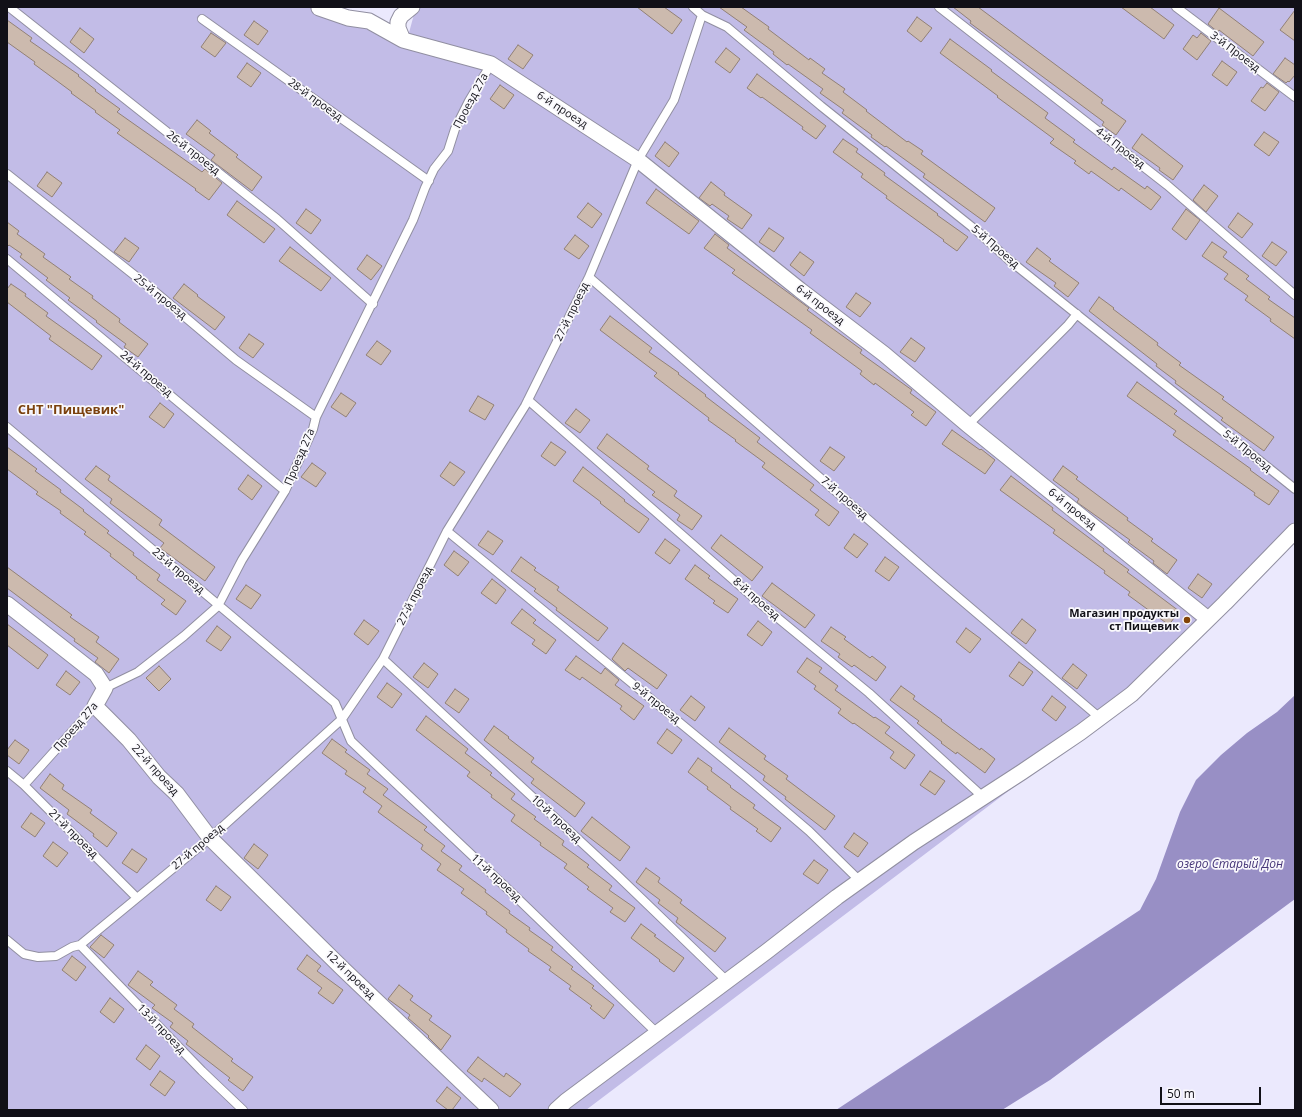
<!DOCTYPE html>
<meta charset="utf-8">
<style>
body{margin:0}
#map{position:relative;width:1302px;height:1117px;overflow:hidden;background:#ebe9fd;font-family:"Open Sans",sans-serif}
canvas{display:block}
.frame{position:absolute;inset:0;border:8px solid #111017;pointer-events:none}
.scale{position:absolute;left:1160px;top:1087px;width:101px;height:18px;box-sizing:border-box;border:2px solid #111017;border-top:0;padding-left:5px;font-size:12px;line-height:14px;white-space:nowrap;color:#111017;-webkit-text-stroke:3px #f9f8fc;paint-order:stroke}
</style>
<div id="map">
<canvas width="1302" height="1117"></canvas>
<div class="frame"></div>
<div class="scale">50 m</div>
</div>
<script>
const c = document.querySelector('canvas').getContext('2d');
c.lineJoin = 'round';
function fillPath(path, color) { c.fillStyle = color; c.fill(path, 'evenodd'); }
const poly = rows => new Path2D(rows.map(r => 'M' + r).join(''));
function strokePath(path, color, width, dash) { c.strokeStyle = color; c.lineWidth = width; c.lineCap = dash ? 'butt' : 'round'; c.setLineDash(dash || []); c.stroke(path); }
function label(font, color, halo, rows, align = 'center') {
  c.font = font + ' "Open Sans",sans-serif'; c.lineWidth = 3.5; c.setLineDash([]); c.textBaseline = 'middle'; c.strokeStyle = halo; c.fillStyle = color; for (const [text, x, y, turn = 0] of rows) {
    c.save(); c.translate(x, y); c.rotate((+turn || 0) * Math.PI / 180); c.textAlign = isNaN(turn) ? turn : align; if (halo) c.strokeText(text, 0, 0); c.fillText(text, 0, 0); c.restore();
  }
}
const green = poly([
 [7,7,313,7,407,40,416,7,1295,7,1295,538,1129,700,586,1110,7,1110]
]);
const water = poly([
 [1295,695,1295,899,1050,1080,1002,1110,836,1110,1140,910,1156,879,1180,812,1196,780,1221,755,1247,733,1277,712]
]);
const building = poly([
 [637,7,664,7,682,20,672,34,637,7],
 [719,7,741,7,769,27,768,29,809,60,810,58,825,69,822,73,845,89,843,92,867,110,866,111,907,142,908,141,923,151,921,154,995,208,985,222,923,177,925,174,886,146,885,147,871,137,872,135,842,113,844,110,820,93,823,89,788,64,787,65,773,54,774,52,744,30,747,27,719,7],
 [953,7,978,7,1103,100,1101,103,1126,121,1116,135,1102,125,1104,122,970,23,971,21,953,7],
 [1121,7,1150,7,1174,25,1164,39,1121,7],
 [1219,8,1264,42,1253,56,1219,30,1218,32,1208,24,1219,8],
 [1295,10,1295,41,1280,30,1295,10],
 [917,17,932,28,921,42,907,31,917,17],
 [7,20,32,38,30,41,79,75,78,76,96,90,95,91,120,109,117,112,202,172,205,169,222,183,209,200,195,190,196,189,117,133,120,130,95,112,96,111,71,93,72,92,34,64,35,62,7,42,7,20],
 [254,21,268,31,258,45,244,35,254,21],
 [80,28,94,39,84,53,70,42,80,28],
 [211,33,226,43,215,57,201,47,211,33],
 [1201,33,1211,41,1197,60,1183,49,1193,35,1197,38,1201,33],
 [950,39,992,70,991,71,1048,113,1045,118,1075,140,1073,142,1112,170,1114,167,1145,189,1147,186,1161,197,1151,210,1121,188,1119,191,1091,171,1089,174,1074,163,1076,161,1050,143,1054,139,997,97,998,96,940,53,950,39],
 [518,45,533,55,523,69,508,59,518,45],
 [726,48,740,59,730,73,715,62,726,48],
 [1285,58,1295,65,1295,75,1289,82,1288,81,1286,83,1273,74,1285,58],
 [1222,61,1237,72,1227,86,1212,75,1222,61],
 [247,63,261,73,251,87,237,77,247,63],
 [757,74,826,126,816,139,802,129,803,127,762,97,761,98,747,88,757,74],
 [1267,83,1279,92,1265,111,1251,101,1261,87,1263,88,1267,83],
 [500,85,514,95,504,109,490,99,500,85],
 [197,120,211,131,209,133,238,155,236,157,262,177,252,191,211,160,215,155,186,134,197,120],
 [1264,132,1279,142,1269,156,1254,145,1264,132],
 [1142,134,1183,166,1173,180,1159,170,1160,168,1132,148,1142,134],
 [843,139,858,149,856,152,885,173,884,175,938,214,937,215,968,237,957,251,943,241,944,240,886,198,887,196,861,177,863,174,833,152,843,139],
 [665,142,679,153,669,167,655,156,665,142],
 [47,172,62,183,52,197,37,186,47,172],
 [711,182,725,193,724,195,752,215,742,229,727,219,729,216,712,204,710,206,699,198,711,182],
 [1204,185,1218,196,1206,212,1193,200,1204,185],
 [656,189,699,221,689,234,646,203,656,189],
 [237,201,275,229,264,243,227,215,237,201],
 [588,203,602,214,592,228,577,217,588,203],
 [306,209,321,220,311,234,296,223,306,209],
 [1186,209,1200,220,1186,240,1172,229,1186,209],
 [1238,213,1253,224,1242,238,1228,227,1238,213],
 [7,222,19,231,17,234,45,254,43,257,71,277,69,279,93,296,92,298,120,319,119,322,148,344,138,357,124,347,126,344,96,322,97,321,68,300,70,298,46,280,48,278,20,257,22,254,9,245,7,247,7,222],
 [769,228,784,238,774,252,759,242,769,228],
 [715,234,729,245,727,248,790,294,809,308,807,310,862,350,860,353,912,390,910,393,936,412,926,426,911,415,914,412,875,383,874,385,860,374,862,371,810,333,812,330,732,273,735,270,704,248,715,234],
 [575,235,589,246,579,259,564,249,575,235],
 [125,238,139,248,129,262,114,252,125,238],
 [1212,242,1227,252,1223,257,1249,276,1246,279,1270,297,1268,299,1295,318,1295,339,1270,321,1271,319,1245,300,1248,296,1224,279,1228,274,1202,256,1212,242],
 [1272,242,1287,252,1276,266,1262,256,1272,242],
 [290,247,331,278,321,291,279,261,290,247],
 [1037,248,1051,259,1049,261,1079,283,1068,297,1054,286,1056,283,1026,262,1037,248],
 [800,252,814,262,804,276,790,265,800,252],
 [367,255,382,266,371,280,357,269,367,255],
 [11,284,26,294,25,296,48,313,46,316,102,356,92,370,49,339,51,336,7,302,7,289,11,284],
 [184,284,198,295,197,296,225,317,215,330,173,298,184,284],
 [856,293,871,303,860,317,846,307,856,293],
 [1099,297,1114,308,1113,309,1158,343,1157,345,1181,363,1179,365,1224,397,1222,399,1274,437,1264,451,1221,420,1223,418,1175,383,1176,381,1156,366,1157,364,1089,311,1099,297],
 [610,316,652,348,649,352,679,373,678,374,706,395,705,396,760,438,757,442,814,485,810,490,839,512,829,526,815,515,819,510,762,467,765,463,735,441,736,440,708,420,709,418,654,376,657,373,600,330,610,316],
 [249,334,264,344,253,358,239,348,249,334],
 [911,338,925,348,915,362,900,352,911,338],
 [377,341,391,351,381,365,366,355,377,341],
 [1137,382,1177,411,1174,414,1251,469,1250,470,1279,491,1269,505,1254,495,1255,493,1173,435,1176,431,1127,396,1137,382],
 [341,393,356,403,346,417,331,407,341,393],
 [478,396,494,405,485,420,469,411,478,396],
 [160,403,174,414,164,428,149,417,160,403],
 [576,409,590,420,580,433,565,423,576,409],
 [952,430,980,450,981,449,995,460,985,474,942,444,952,430],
 [607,434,649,466,647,469,677,491,674,496,702,516,692,530,677,520,680,515,652,495,655,492,597,448,607,434],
 [551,442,566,452,555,466,541,456,551,442],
 [7,447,37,469,35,471,61,490,60,492,84,510,83,511,109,531,107,533,134,553,133,555,160,575,157,580,186,601,176,615,161,604,165,600,136,578,137,577,110,556,111,554,84,534,86,532,60,513,61,511,36,494,38,492,7,469,7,447],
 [830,447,845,457,834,471,820,461,830,447],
 [450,462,465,472,454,486,440,476,450,462],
 [312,463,326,473,316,487,301,477,312,463],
 [96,466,110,476,108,480,162,520,159,525,215,567,205,581,160,548,164,543,110,503,112,499,85,479,96,466],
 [1063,466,1078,477,1076,479,1128,518,1127,520,1153,539,1151,541,1177,560,1167,574,1153,563,1154,561,1128,542,1130,540,1078,503,1077,502,1079,499,1053,480,1063,466],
 [583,467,625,500,624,501,649,519,639,533,600,503,601,502,573,481,583,467],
 [248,475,262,486,252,500,238,489,248,475],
 [1011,476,1053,508,1052,510,1104,549,1103,551,1129,570,1127,572,1179,611,1169,625,1128,595,1130,592,1104,573,1105,571,1053,533,1055,530,1000,490,1011,476],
 [488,531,503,541,493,555,478,545,488,531],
 [854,534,868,544,857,558,844,548,854,534],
 [721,535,763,567,752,581,711,548,721,535],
 [665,539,680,550,670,564,655,553,665,539],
 [454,551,469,562,458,576,444,565,454,551],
 [521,557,536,568,534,570,559,587,557,590,608,628,598,641,556,610,557,608,534,591,536,589,511,571,521,557],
 [885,557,899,567,889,581,875,571,885,557],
 [695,565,710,576,708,578,738,599,728,613,713,603,715,601,685,579,695,565],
 [7,567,72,615,70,617,99,637,96,642,119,659,109,673,95,662,98,658,74,641,75,639,7,588,7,567],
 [1198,574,1212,584,1202,598,1188,588,1198,574],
 [492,579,506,590,496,604,481,593,492,579],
 [772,583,815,615,805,628,762,596,772,583],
 [246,585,261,595,251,609,236,599,246,585],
 [522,609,536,620,533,623,556,640,546,654,532,644,535,640,511,623,522,609],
 [1022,619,1036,630,1026,644,1011,633,1022,619],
 [364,620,379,631,368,645,354,634,364,620],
 [758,621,772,632,762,646,747,635,758,621],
 [7,624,48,655,38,669,7,645,7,624],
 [217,626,231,637,221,651,206,641,217,626],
 [831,627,846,637,844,639,870,658,872,656,886,667,876,681,854,665,852,667,838,657,840,654,821,641,831,627],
 [966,628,981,639,970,653,956,642,966,628],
 [623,643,667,675,657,689,628,668,625,671,612,659,623,643],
 [576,656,601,674,605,668,619,680,615,685,644,706,634,720,620,709,622,706,582,677,580,680,565,670,576,656],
 [807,658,822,668,819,672,838,686,835,690,874,718,875,717,890,727,885,733,915,755,905,769,890,758,894,752,854,723,853,724,838,713,841,709,814,689,816,686,797,672,807,658],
 [1019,662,1033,672,1023,686,1009,676,1019,662],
 [424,663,438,674,428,688,413,677,424,663],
 [1073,664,1087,675,1077,689,1062,678,1073,664],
 [159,666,171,679,159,691,146,678,159,666],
 [66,671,80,682,70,695,56,685,66,671],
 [387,683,402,694,392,708,377,697,387,683],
 [901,686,915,696,913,699,942,720,941,721,980,750,981,748,995,759,985,773,957,752,956,754,941,743,942,742,917,723,919,721,890,700,901,686],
 [455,689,469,699,459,713,445,703,455,689],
 [691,696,705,707,695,721,680,710,691,696],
 [1052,696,1066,707,1056,721,1042,710,1052,696],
 [426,716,468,749,465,753,492,773,490,775,515,794,511,799,536,817,534,819,564,841,562,845,589,865,587,867,612,886,609,890,635,908,625,922,610,912,613,908,587,889,589,887,564,868,567,864,540,845,541,843,511,821,515,815,491,797,492,795,467,776,470,772,416,730,426,716],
 [494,726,509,737,508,738,534,758,531,762,585,803,575,817,531,783,534,779,484,740,494,726],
 [729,728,766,756,764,759,788,776,786,779,835,816,825,830,785,799,786,797,763,780,765,776,719,742,729,728],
 [667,729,682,740,672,754,657,743,667,729],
 [332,739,347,750,345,752,370,770,367,774,388,789,383,795,427,827,424,830,445,846,441,851,462,866,459,870,486,890,485,892,510,911,509,913,530,928,529,930,553,947,551,950,573,967,571,969,594,986,592,988,614,1005,604,1019,590,1008,592,1006,569,989,571,986,549,970,551,967,528,951,529,949,506,932,507,930,486,914,487,912,461,893,464,889,437,870,441,864,421,849,423,845,378,812,382,806,363,792,366,788,345,774,347,771,322,753,332,739],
 [15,740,29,750,19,764,7,755,7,750,15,740],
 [698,758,712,768,711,771,731,786,730,787,755,805,753,808,781,828,771,842,756,831,758,829,730,809,731,807,707,789,708,787,688,772,698,758],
 [930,771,945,781,935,795,920,785,930,771],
 [50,774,64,785,62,789,92,810,90,813,117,833,107,847,93,836,94,834,67,814,69,810,40,788,50,774],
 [31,813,45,823,35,837,21,827,31,813],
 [592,817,630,847,620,861,581,831,592,817],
 [854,833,868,843,858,857,844,847,854,833],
 [53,842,68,853,57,867,43,856,53,842],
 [254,844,268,855,258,869,244,858,254,844],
 [132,849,147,859,137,873,122,863,132,849],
 [814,860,828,870,818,884,803,874,814,860],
 [646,868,660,878,658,882,682,900,680,903,726,938,715,952,676,922,678,918,658,903,660,900,636,882,646,868],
 [216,886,231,897,221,911,206,900,216,886],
 [641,924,656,935,654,936,684,958,674,972,659,961,660,960,631,938,641,924],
 [101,935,114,945,104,958,90,947,101,935],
 [307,955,321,966,317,971,343,990,333,1004,318,993,322,988,297,969,307,955],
 [72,956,86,967,76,981,62,970,72,956],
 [138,971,153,982,150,985,177,1005,174,1009,194,1024,192,1027,233,1059,231,1061,253,1077,243,1091,228,1080,230,1078,186,1044,188,1041,170,1027,173,1023,152,1008,155,1005,128,985,138,971],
 [399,985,413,996,410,1000,432,1016,429,1020,451,1036,441,1050,428,1037,429,1036,408,1018,410,1015,388,999,399,985],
 [110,998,124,1009,114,1023,100,1012,110,998],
 [146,1045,160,1056,150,1070,136,1059,146,1045],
 [478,1057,504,1077,506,1073,521,1084,510,1097,484,1078,482,1082,467,1071,478,1057],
 [160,1071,175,1082,165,1096,150,1085,160,1071],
 [447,1087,461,1098,452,1110,448,1110,436,1101,447,1087]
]);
const lane = poly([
 [9,7,277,219,373,304],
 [693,7,702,15,727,27,821,106,977,231,1009,260,1295,489],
 [939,7,1167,185,1295,295],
 [1176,7,1295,97],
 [202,19,429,181],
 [7,174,153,290,236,360,316,417],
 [7,259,285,491],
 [589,277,939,581,1100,718],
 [528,400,762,605,869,693,983,797],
 [968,425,1068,325,1077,314],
 [7,427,335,703,351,741,514,895,657,1033],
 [447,531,747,778,809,831,860,881],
 [383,659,618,876,727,981],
 [105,688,138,672,184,636,218,606,242,560,285,491,313,429,316,417,413,220,425,188,434,169,448,151,455,129,469,101,491,64],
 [7,771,24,785,137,898],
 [24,785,95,706],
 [7,940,24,954,38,957,56,956,72,947,80,945,210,838,342,719,383,659,447,531,525,406,589,277,638,160,674,100,702,15],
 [80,945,202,1071,243,1110]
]);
const street = poly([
 [319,8,348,18,369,21,403,40,398,28,398,22,401,16,412,7],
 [403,40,491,64,638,160,800,290,884,354,968,425,1208,619],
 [7,604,96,674,105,688,95,706,129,740,159,777,177,794,210,838,343,969,491,1110],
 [556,1110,566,1101,766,952,837,897,914,842,1022,772,1081,732,1132,694,1225,603,1295,531]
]);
const markers = [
 [1187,620,4,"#834407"]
];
const streetNames = [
 ["3-й Проезд",1235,52,37],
 ["28-й проезд",315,100,36],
 ["Проезд 27а",471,101,-62],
 ["6-й проезд",562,110,33],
 ["4-й Проезд",1120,148,38],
 ["26-й проезд",193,153,38],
 ["5-й Проезд",995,247,41],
 ["25-й проезд",160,297,39],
 ["6-й проезд",820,305,38],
 ["27-й проезд",572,312,-64],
 ["24-й проезд",146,374,40],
 ["5-й Проезд",1247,451,39],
 ["Проезд 27а",300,457,-67],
 ["7-й проезд",844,498,41],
 ["6-й проезд",1072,509,39],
 ["23-й проезд",178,571,40],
 ["27-й проезд",415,596,-63],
 ["8-й проезд",756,599,41],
 ["9-й проезд",656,703,39],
 ["Проезд 27а",76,727,-49],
 ["22-й проезд",155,770,48],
 ["10-й проезд",556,819,43],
 ["21-й проезд",73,834,45],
 ["27-й проезд",198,847,-40],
 ["11-й проезд",496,878,43],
 ["12-й проезд",350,975,44],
 ["13-й проезд",161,1029,46]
];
const poiNames = [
 ["Магазин продукты",1179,614],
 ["ст Пищевик",1179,627]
];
const waterNames = [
 ["озеро Старый Дон",1230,865]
];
const quarterNames = [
 ["СНТ \"Пищевик\"",71,410]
];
fillPath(green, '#c2bce7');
fillPath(water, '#988fc5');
fillPath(building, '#ccbaae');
strokePath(building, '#928176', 1);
strokePath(lane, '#918fa1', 10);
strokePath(street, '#918fa1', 17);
strokePath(lane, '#fff', 8);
strokePath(street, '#fff', 15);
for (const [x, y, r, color] of markers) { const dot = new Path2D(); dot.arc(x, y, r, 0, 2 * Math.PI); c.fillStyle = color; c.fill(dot); strokePath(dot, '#f9f8fc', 1.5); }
label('11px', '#111017', '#f9f8fc', streetNames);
label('bold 11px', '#111017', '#f9f8fc', poiNames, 'right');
label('italic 12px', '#453577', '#f9f8fc', waterNames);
label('bold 13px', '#7b410e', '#f9f8fc', quarterNames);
</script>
